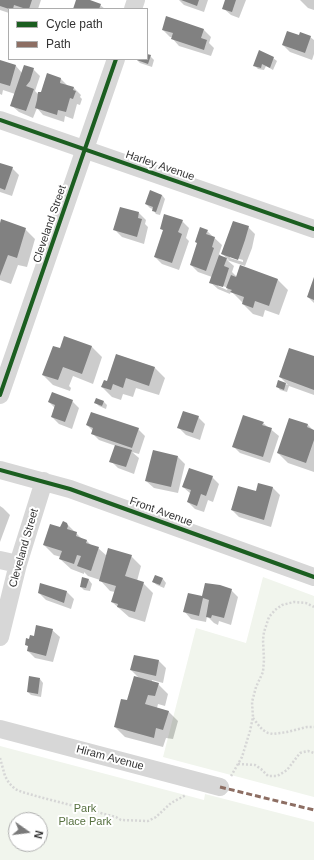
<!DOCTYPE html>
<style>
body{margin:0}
#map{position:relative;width:314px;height:860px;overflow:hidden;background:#fff;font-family:Helvetica,sans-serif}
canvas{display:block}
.legend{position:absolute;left:8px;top:8px;width:140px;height:52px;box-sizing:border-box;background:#fff;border:1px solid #adadad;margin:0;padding:5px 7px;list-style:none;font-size:12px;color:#333}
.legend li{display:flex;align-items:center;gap:8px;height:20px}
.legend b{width:20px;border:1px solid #adadad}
.north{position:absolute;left:8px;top:812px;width:40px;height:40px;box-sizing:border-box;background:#fff;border:1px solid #adadad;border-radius:50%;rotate:104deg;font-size:11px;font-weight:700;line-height:16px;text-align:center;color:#333}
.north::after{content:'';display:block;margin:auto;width:14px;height:18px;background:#7a7a7a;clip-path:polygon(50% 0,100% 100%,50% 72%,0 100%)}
</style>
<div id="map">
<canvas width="314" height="860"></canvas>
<ul class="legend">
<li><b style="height:5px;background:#1b5e20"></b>Cycle path</li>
<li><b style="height:5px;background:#8d6e63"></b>Path</li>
</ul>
<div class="north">N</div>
</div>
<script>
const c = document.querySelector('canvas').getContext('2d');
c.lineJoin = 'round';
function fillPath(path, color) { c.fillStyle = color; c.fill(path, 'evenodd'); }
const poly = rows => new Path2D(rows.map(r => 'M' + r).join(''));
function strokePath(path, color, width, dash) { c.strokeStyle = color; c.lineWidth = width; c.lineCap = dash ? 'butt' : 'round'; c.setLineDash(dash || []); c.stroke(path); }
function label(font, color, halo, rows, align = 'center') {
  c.font = font + ' Helvetica,sans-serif'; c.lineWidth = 4; c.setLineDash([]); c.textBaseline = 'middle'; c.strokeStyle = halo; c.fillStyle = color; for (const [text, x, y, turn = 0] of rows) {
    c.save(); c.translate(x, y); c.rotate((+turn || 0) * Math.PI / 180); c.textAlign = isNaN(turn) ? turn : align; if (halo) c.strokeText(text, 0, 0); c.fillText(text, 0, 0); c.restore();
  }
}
const green = poly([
 [263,577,314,596,314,797,163,757,196,628,246,643],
 [0,746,204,800,205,794,314,822,314,860,0,860],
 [16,820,40,820,40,844,16,844]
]);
const shadow = poly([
 [0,0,41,0,38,9,9,9,9,13,0,10],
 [77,0,87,0,100,5,105,9,74,9],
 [179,0,208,0,204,12,184,5],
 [226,0,246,0,239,18,231,15,223,8],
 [300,0,314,0,314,10,308,8],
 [167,18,204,30,211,37,209,43,214,48,211,56,179,46,172,38,172,37,170,37,163,30],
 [300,36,310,37,314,40,314,54,312,60,290,52,283,45],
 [147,55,150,56,154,60,152,67,140,63,137,60,147,59],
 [273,58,277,61,273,70,266,66,264,70,258,69,254,65],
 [0,61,16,66,22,73,33,69,40,76,35,91,39,95,41,94,47,74,61,79,68,86,74,88,81,95,80,97,82,99,80,105,77,104,73,119,65,116,64,122,43,115,37,108,33,118,19,112,11,105,15,94,3,90,2,95,0,94],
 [0,164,12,168,19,175,12,196,0,192],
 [150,192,162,195,165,199,160,215,156,214,153,210,153,209,150,208,146,204],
 [139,213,146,220,145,224,148,227,144,244,122,237,115,230],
 [182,221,189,228,186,238,189,241,179,270,162,264,155,257,164,231,161,228],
 [0,226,25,229,35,239,27,267,18,265,11,284,0,280],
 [248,227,255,234,252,248,245,266,227,260,234,266,232,272,237,277,278,280,288,290,279,315,265,310,263,317,253,314,243,304,243,303,231,291,230,294,218,289,210,282,212,277,198,272,191,265,207,231,222,245,219,254,221,256,220,257,229,260,222,254],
 [230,256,243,260,243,262,230,258],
 [218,284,228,288,227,290,218,286],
 [314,279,314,303,308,297],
 [65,338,92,347,102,357,93,384,73,376,69,386,71,388,70,391,53,385,43,375,61,349],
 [314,357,314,395,289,386,287,392,280,390,277,386,279,382,288,385,280,377],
 [155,368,165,378,159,395,136,388,133,397,123,394,121,400,112,397,102,387,108,382],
 [72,401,79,408,72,429,59,424,52,417,55,408,49,402],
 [104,402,107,405,106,409,99,406,96,403],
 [198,417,205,424,200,440,186,435,179,428],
 [289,419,308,425,314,431,314,472,288,463,278,453],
 [263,423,279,436,270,463,240,453,233,446],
 [87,425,138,429,145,436,139,454,132,452,139,458,134,474,118,468,111,461,116,446,99,440,92,433,93,431],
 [178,457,185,464,178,493,154,488,146,481],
 [212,477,219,484,213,502,208,500,204,512,195,509,188,502,191,494,183,487],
 [259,484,273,488,280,495,271,527,239,517,232,510,256,492],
 [0,506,3,508,10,515,0,542],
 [67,524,82,539,86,540,91,545,98,548,107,556,131,556,141,566,137,581,143,583,153,593,145,622,129,617,112,602,115,592,110,591,100,580,88,576,84,572,84,574,71,569,60,559,61,557,54,555,44,545],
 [156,576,163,579,166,583,164,588,157,585,153,582],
 [83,579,89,580,92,584,90,591,84,590,81,587],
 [41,584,67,592,74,599,71,609,46,600,39,593],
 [231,590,238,597,231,625,219,621,218,625,214,623,207,616,206,622,191,619,184,611,202,597],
 [52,630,60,637,53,662,35,658,28,651,29,647,26,644,34,637],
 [135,656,159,661,166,668,163,683,152,680,152,682,158,684,168,694,165,706,158,704,157,708,168,711,178,721,173,739,166,738,163,747,125,737,115,727,140,679,131,670],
 [40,679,43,683,41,697,31,695,28,692]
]);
const building = poly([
 [0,0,32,0,29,9,26,9,14,5,13,9,9,9,0,6],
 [76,0,90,0,101,4,99,9,73,9],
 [181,0,199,0,197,6],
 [225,0,236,0,232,12,222,9],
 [166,16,204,29,201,38,207,40,204,50,171,39,173,33,162,30],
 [287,31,299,35,300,32,311,36,305,53,282,45],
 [259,50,274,57,270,68,262,64,261,68,253,66],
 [147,54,151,55,148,64,134,59,147,59],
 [0,60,16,65,10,86,0,83],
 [24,65,34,68,30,81,26,86,34,89,26,111,10,106],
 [47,73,61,78,60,83,74,87,73,90,76,91,73,99,70,98,66,112,58,110,57,115,35,108,37,100,38,92,41,92],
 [0,163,13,167,5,190,0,188],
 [150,190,162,195,156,212,152,211,153,207,145,204],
 [120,207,139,212,138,218,142,219,137,237,113,230],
 [164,214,183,220,178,232,182,234,172,263,154,257,163,230,160,229],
 [1,219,26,228,17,258,8,255,0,276,0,223],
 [233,221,249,226,245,240,238,260,221,254],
 [200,227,208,230,206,234,215,237,212,247,214,248,206,271,190,265,197,243,195,242],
 [219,255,227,258,224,266,229,268,223,287,209,283],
 [240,265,278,279,269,306,255,301,253,308,242,304,244,297,230,292,232,290,226,288,231,275,236,277],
 [314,277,314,300,307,297],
 [64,336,92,346,82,374,63,367,58,380,42,375,53,346,60,348],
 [289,348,314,356,314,390,279,377],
 [116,354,155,367,149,386,126,378,123,388,113,384,111,390,101,387,104,380,107,381],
 [278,380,286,383,284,390,276,387],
 [52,392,73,400,65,422,51,417,55,405,48,402],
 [96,398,104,401,102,406,94,403],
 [183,411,199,416,193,433,177,428],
 [91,412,139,428,132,448,91,434,93,428,86,425],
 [243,415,264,422,262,425,272,428,263,457,232,447],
 [289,418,308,424,307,427,314,430,314,440,306,463,277,453],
 [115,445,132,450,126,467,109,462],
 [153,450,178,456,171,487,145,481],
 [189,468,213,476,206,496,201,494,197,506,187,502,191,490,182,487],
 [258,483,273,487,264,520,231,510,238,486,256,491],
 [63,521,67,523,68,526,67,529,77,532,76,536,87,540,86,543,99,547,91,571,77,566,81,556,77,555,74,564,59,559,62,551,43,545,50,524,60,527],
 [108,548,132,555,125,576,144,582,135,612,117,607,118,604,111,602,116,586,99,581],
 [155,575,163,578,160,585,152,582],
 [82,577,89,579,86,588,80,587],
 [40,583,67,591,64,603,38,593],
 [205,583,220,585,232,589,224,618,212,615,211,618,206,617,209,600,203,598,199,616,183,612,188,593,202,596],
 [36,625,53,629,46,656,27,651,28,646,25,645,26,638,29,639,30,635,34,636],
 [134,655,159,660,156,676,130,670],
 [29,676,40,678,38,694,27,692],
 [134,676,159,683,155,696,148,695,145,704,169,711,163,730,156,728,154,738,114,727,121,699,127,700]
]);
const path = poly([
 [253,718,260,727,263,730,268,733,273,734,287,732,307,727,314,727],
 [0,758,5,776,9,783,15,789,22,792,36,796,116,817,121,820,148,821,156,817,171,803,186,795],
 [238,764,255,765,261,769,268,776,276,776,279,775,287,770,300,753,308,751,314,753],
 [231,776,242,757,250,731,253,717,252,702,256,687,263,672,264,660,263,640,264,632,269,617,275,610,282,605,294,602,306,603,314,607]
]);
const minor = poly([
 [133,9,136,0],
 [0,120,314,229],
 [0,395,116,59],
 [0,470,70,489,314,577],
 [0,560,18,564],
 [0,637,18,564,44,481],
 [0,729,220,787]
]);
const quiet = poly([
 [220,787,314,810]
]);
const cycleway = poly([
 [0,120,314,229],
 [0,395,116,59],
 [0,470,70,489,314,577]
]);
const streetNames = [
 ["Harley Avenue",160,166,19],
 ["Cleveland Street",50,224,-71],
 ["Front Avenue",161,512,20],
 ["Cleveland Street",24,548,-74],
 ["Hiram Avenue",110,758,15]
];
const parkNames = [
 ["Park",85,809],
 ["Place Park",85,822]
];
fillPath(green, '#f1f5ed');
fillPath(shadow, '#0003');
fillPath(building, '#818181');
strokePath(path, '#d6d6d6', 2.5, [2, 2]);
strokePath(minor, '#d7d7d7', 18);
strokePath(quiet, '#8d6e63', 3, [6, 3]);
strokePath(cycleway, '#1b5e20', 4);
label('11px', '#333', '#fff', streetNames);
label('11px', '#56703f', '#fff', parkNames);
</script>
